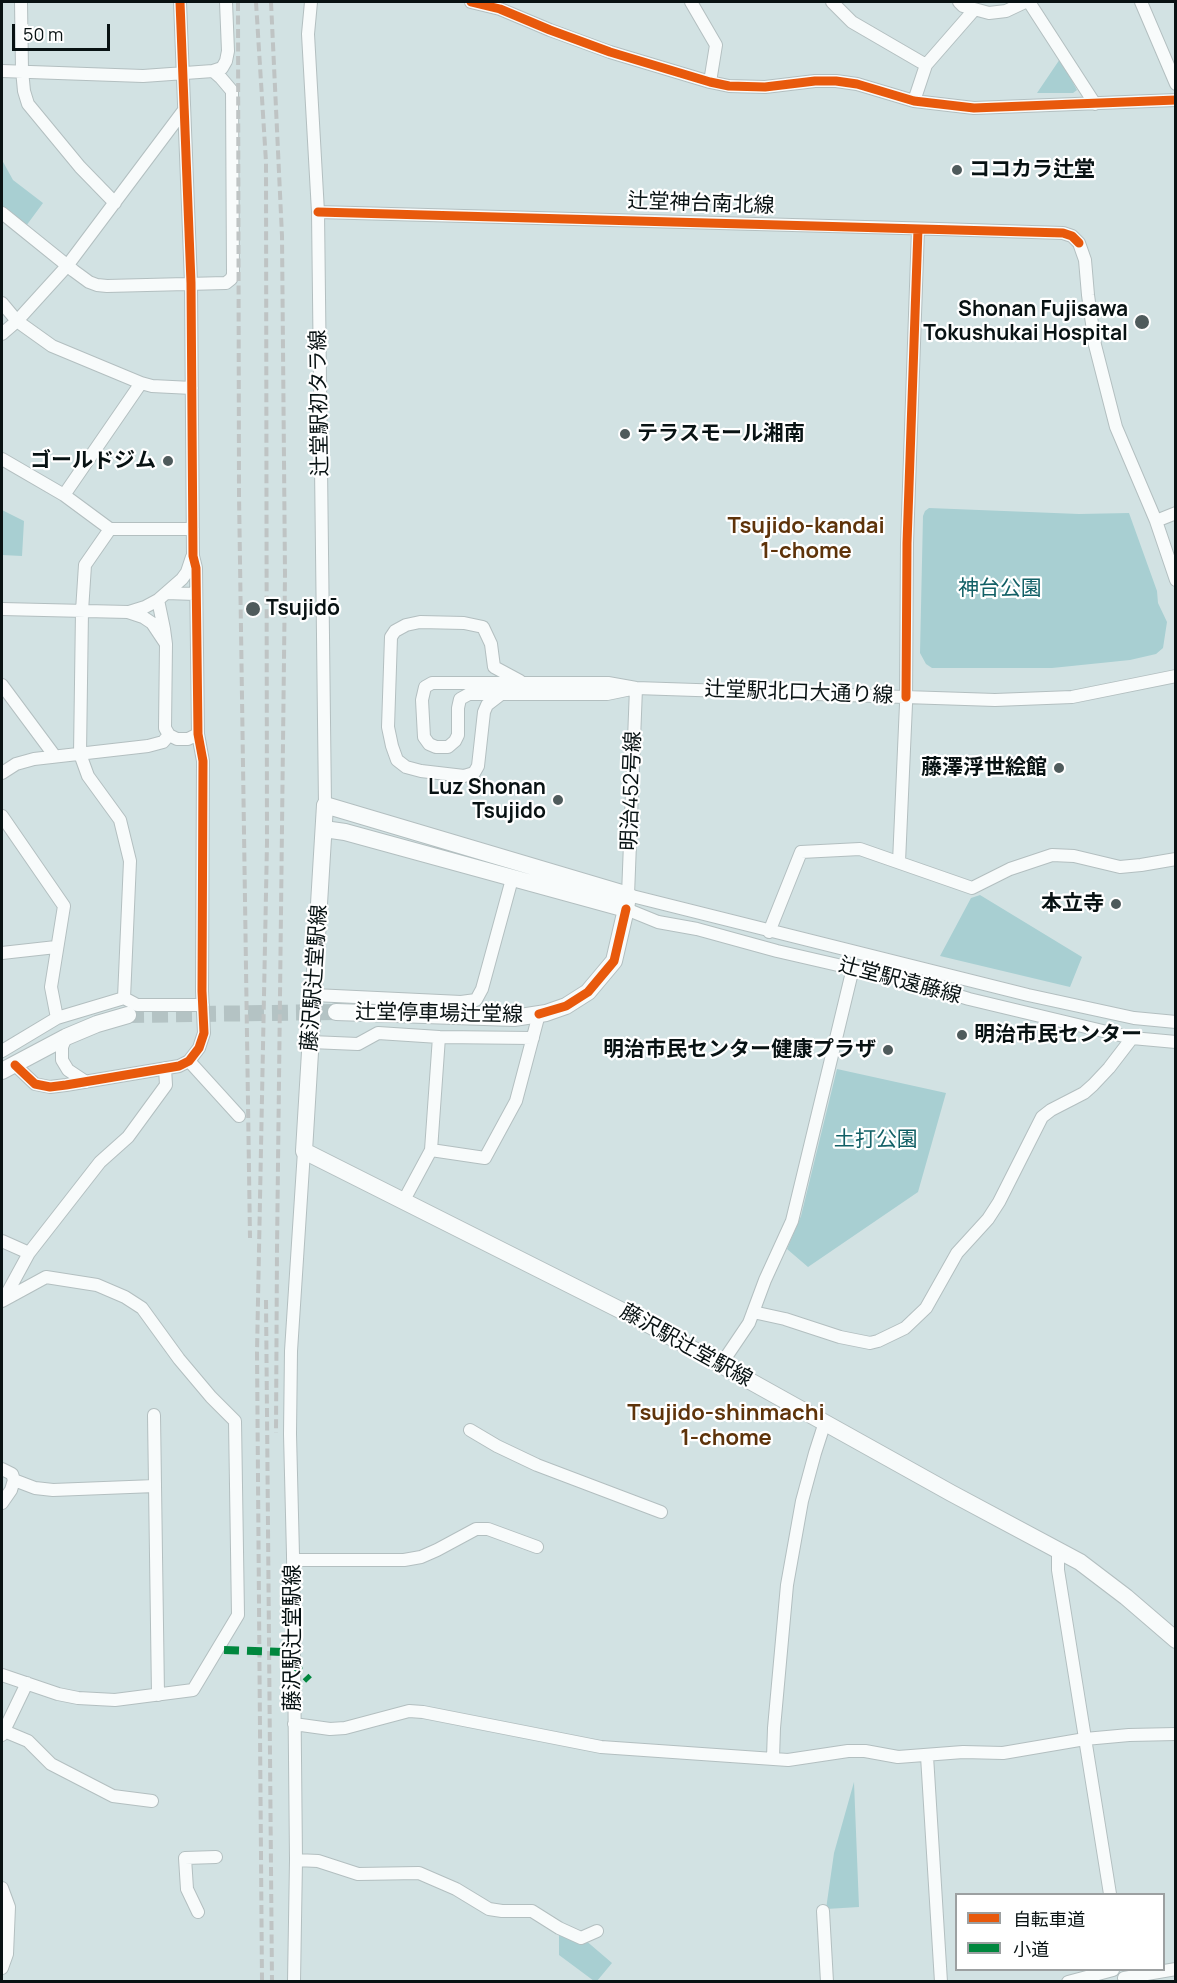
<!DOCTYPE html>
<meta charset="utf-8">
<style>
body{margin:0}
#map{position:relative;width:1177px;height:1983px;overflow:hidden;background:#d2e2e3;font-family:Manrope,"Noto Sans JP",sans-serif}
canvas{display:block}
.frame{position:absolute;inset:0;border:3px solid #081213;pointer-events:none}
.legend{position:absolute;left:955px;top:1893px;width:210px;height:78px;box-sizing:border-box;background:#fff;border:2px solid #9ca0a1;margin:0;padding:8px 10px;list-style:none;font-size:18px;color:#081213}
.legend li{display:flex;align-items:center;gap:12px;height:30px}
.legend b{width:30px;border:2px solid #9ca0a1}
.scale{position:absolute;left:12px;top:24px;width:98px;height:27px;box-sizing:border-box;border:3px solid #081213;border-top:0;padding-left:8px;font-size:18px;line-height:21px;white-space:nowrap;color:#081213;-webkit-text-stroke:4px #fff;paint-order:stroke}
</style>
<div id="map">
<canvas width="1177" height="1983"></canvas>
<div class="frame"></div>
<ul class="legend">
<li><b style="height:8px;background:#e8590c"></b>自転車道</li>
<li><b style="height:8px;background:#00873e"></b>小道</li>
</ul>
<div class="scale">50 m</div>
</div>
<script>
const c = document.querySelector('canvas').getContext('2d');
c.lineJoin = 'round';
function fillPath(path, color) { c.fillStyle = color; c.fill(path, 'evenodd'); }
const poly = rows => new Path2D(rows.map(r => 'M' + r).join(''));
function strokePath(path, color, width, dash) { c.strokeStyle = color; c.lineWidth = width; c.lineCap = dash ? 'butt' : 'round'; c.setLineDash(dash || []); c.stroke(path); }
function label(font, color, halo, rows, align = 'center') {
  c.font = font + ' Manrope,"Noto Sans JP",sans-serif'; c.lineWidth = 4.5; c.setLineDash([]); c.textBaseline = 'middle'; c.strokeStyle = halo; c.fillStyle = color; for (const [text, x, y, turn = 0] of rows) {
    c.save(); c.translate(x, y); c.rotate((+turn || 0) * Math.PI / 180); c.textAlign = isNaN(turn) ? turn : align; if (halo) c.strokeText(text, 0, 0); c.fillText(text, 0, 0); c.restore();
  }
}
const green = poly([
 [1060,59,1077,90,1073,93,1037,93],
 [2,160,13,180,43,203,26,226,2,207],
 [929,508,1079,514,1129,513,1157,591,1158,603,1167,622,1163,648,1156,654,1130,660,1052,668,932,668,926,664,920,653,923,516,925,511],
 [2,510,24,521,22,556,2,555],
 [980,895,1082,957,1070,987,940,956,971,898],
 [837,1069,946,1093,918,1192,808,1267,787,1249,801,1216],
 [854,1782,859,1907,826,1909,834,1853],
 [559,1929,584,1939,612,1963,597,1981,594,1981,559,1955]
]);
const majorTunnel = poly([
 [128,1015,336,1012]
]);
const minor = poly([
 [21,2,22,70,24,91,28,104,80,167,115,203],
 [311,2,308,34,318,212,325,805],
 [471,2,500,9,550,30,610,52,710,82,729,86,765,87,815,81,836,81,857,84,914,101,974,108,1176,100],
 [691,2,716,45,710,82],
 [832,2,852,22,926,65,914,101],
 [959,2,963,6,989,13,1006,11,1025,2],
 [1029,2,1095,104],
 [1141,2,1176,84],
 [926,65,974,10],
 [2,71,143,76,213,71,221,78,232,91,233,275,231,279,226,283,107,286,97,285,89,282,74,271,2,213],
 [213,71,222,68,226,61,228,51,226,2],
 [318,212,938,229,1063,233,1072,236,1079,243,1085,260,1088,295,1095,345,1116,427,1156,521,1176,580],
 [2,303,17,321,52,346,141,383,152,386,192,388],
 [2,334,17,321,67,266,184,110],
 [2,459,64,495,110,529,193,529],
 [64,495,141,383],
 [1156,521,1176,513],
 [110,529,85,565,82,611,80,754,88,776,120,820,130,861,124,998],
 [166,593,196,594],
 [158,600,164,629,166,644,165,728,169,735,177,739,188,739,198,734],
 [2,609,128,612,143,617,152,623,166,644],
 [129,612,145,607,158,600,182,579,187,572,192,557],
 [2,685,54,755],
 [636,688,607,694,469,694,460,699,458,708,458,735,455,741,448,747,436,747,429,744,424,737,422,700,425,687,432,683,608,683,636,688,995,700,1072,697,1176,676],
 [636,688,628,895,1028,995,1134,1018,1176,1022],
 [500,695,487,705,484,712,478,766,474,773,464,776,421,771,406,767,397,760,392,746,388,727,391,637,395,631,406,625,420,622,464,623,483,627,491,644,494,667,520,681],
 [2,773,16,764,34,759,148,746,163,742,169,735],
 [2,816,64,906,51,987,57,1018],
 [899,862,906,704,907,543,918,229],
 [626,909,658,922,697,929,777,951,916,983,969,999,1132,1038,1176,1042],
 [769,932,801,852,860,849,972,888,1010,869,1052,855,1074,856,1120,867,1141,865,1176,859],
 [2,953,56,947],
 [314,995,461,1002,476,1000,482,989,512,879],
 [66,1037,62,1047,62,1060,68,1070,86,1082],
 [311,1042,358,1044,378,1033,439,1037,533,1038],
 [2,1051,57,1018,124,998,137,1005,203,1005],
 [189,1061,239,1116],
 [15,1065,35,1084,50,1087,66,1085,179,1066,189,1061,199,1048,204,1033,202,991,203,761,198,734,196,568,193,556,191,283,180,2],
 [431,1150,485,1158,516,1101,539,1014],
 [403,1202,431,1150,439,1037],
 [2,1241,29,1253],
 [4,1299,29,1253,100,1162,128,1137,166,1085,165,1068],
 [2,1301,46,1277,97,1285,125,1297,142,1308,179,1359,211,1397,235,1421,238,1615,193,1690,115,1700,78,1698,58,1694,2,1675],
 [753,1312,785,1319,840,1337,870,1343,878,1341,905,1328,926,1308,957,1253,988,1219,999,1202,1042,1117,1051,1110,1084,1093,1093,1085,1109,1068,1132,1038],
 [720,1366,749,1323,765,1280,792,1221,853,968],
 [154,1415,158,1695],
 [470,1430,497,1446,537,1465,661,1512],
 [2,1469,12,1474,14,1480,11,1490,2,1503],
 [14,1480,35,1488,53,1490,155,1486],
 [1058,1551,1058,1570,1110,1894],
 [293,1560,404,1560,421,1557,437,1550,476,1529,488,1529,537,1547],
 [294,1724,330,1729,345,1728,409,1711,423,1712,601,1747,788,1760,848,1751,865,1751,898,1757,963,1752,1003,1753,1085,1739,1129,1735,1176,1734],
 [4,1731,28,1741,51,1764,113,1796,152,1801],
 [2,1735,27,1683],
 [927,1756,941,1982],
 [773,1758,774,1728,787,1585,802,1501,815,1453,825,1422],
 [296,1860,318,1861,358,1874,419,1873,456,1889,489,1909,502,1911,532,1911,559,1928,581,1938,597,1931],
 [2,1888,9,1907,7,1954,2,1968],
 [823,1911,827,1982],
 [198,1912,187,1889,185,1858,216,1857],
 [1124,1978,1176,1969],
 [294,1982,296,1860,293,1555,290,1434,291,1351,304,1151],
 [1068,1982,1113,1970]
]);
const major = poly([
 [324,829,345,832,626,909],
 [336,1012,514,1018,546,1013,566,1006,588,992,614,961,626,909,628,895,325,805,304,1151,644,1322,951,1493,1080,1562,1126,1597,1176,1640],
 [2,1071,66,1037,97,1024,128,1015]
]);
const rail = poly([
 [238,2,239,494,250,1238],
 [256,2,266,162,267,843,257,1352,262,1982],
 [271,2,282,236,285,574,277,1249,276,1433],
 [266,1300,272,1982]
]);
const quiet = poly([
 [224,1650,282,1652,309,1680]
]);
const cycleway = poly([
 [471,2,500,9,550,30,610,52,710,82,729,86,765,87,815,81,836,81,857,84,914,101,974,108,1176,100],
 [318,212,1063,233,1072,236,1079,243],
 [906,697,907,543,918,229],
 [539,1014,566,1006,588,992,614,961,626,909],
 [15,1065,35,1084,50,1087,66,1085,179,1066,189,1061,199,1048,204,1033,202,991,203,761,198,734,196,568,193,556,191,283,180,2]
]);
const markers = [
 [957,170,6,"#4f5b5c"],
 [1142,322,8,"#4f5b5c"],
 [625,434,6,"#4f5b5c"],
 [168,461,6,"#4f5b5c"],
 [253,609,8,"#4f5b5c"],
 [1059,768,6,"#4f5b5c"],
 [558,800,6,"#4f5b5c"],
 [1116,904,6,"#4f5b5c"],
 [962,1035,6,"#4f5b5c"],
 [888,1050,6,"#4f5b5c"]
];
const poiNames = [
 ["ココカラ辻堂",969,170,"left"],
 ["Shonan Fujisawa",1128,310],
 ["Tokushukai Hospital",1128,334],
 ["テラスモール湘南",637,434,"left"],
 ["ゴールドジム",156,461],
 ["Tsujidō",266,609,"left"],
 ["藤澤浮世絵館",1047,768],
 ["Luz Shonan",546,788],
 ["Tsujido",546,812],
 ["本立寺",1104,904],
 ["明治市民センター",974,1035,"left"],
 ["明治市民センター健康プラザ",876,1050]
];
const streetNames = [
 ["辻堂神台南北線",701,204,2],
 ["辻堂駅初タラ線",320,403,-91],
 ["辻堂駅北口大通り線",799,693,2],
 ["明治452号線",632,791,-88],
 ["藤沢駅辻堂駅線",315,978,-86],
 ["辻堂駅遠藤線",900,981,15],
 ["辻堂停車場辻堂線",439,1014,1],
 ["藤沢駅辻堂駅線",686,1346,29],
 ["藤沢駅辻堂駅線",293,1638,-90]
];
const parkNames = [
 ["神台公園",1000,589],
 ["土打公園",876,1140]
];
const neighbourhoodNames = [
 ["Tsujido-kandai",806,527],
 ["1-chome",806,552],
 ["Tsujido-shinmachi",726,1414],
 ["1-chome",726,1439]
];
fillPath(green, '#a8cfd2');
strokePath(majorTunnel, '#b4c3c4', 16, [16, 8]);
strokePath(minor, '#b3bfc0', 14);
strokePath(major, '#b3bfc0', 18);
strokePath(minor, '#f8fbfb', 12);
strokePath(major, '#f8fbfb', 16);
strokePath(rail, '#bfc4c4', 4, [9, 4.5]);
strokePath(quiet, '#00873e', 8, [15, 8]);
strokePath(cycleway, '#e8590c', 9);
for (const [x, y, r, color] of markers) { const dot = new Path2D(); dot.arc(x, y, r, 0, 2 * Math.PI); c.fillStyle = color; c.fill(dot); strokePath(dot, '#fff', 2); }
label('bold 21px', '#081213', '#fff', poiNames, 'right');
label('21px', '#081213', '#fff', streetNames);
label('21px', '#126066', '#fff', parkNames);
label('bold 22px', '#5e330a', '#fff', neighbourhoodNames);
</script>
